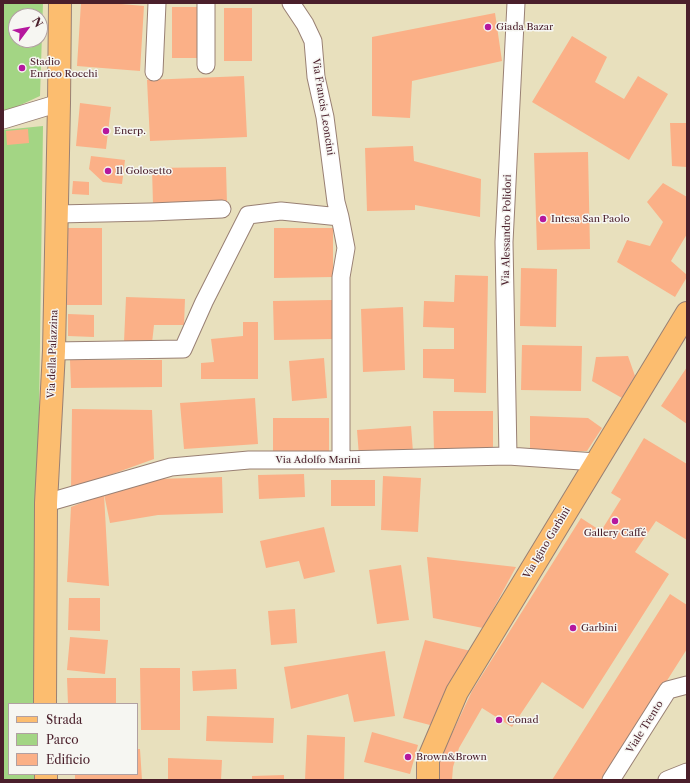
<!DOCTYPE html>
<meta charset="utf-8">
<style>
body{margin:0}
#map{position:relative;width:690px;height:783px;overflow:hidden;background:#e8e0bd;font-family:"Libre Caslon Text",serif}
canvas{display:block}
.frame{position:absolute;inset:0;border:4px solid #4a1f2b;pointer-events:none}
.legend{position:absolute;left:8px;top:703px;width:130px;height:72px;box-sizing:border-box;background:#f6f6f2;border:1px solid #b1a0a2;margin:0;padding:5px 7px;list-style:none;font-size:12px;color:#4a1f2b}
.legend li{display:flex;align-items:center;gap:8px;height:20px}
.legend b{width:20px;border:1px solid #b1a0a2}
.north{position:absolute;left:8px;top:8px;width:40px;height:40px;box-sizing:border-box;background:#f6f6f2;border:1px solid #b1a0a2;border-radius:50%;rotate:58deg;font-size:11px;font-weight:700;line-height:16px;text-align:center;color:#4a1f2b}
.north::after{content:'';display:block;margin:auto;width:14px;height:18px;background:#b5179e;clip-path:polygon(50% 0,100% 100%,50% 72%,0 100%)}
</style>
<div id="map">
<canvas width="690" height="783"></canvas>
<div class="frame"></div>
<ul class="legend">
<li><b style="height:5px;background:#fcbd6f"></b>Strada</li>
<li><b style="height:11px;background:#a3d584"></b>Parco</li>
<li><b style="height:11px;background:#fbb087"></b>Edificio</li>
</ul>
<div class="north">N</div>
</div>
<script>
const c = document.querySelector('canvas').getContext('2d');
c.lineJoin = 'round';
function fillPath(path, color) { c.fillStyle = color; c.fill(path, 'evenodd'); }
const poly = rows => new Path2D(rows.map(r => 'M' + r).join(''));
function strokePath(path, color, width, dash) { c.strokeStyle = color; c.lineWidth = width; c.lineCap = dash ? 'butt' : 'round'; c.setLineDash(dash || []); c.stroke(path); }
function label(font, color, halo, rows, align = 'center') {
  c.font = font + ' "Libre Caslon Text",serif'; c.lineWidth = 3; c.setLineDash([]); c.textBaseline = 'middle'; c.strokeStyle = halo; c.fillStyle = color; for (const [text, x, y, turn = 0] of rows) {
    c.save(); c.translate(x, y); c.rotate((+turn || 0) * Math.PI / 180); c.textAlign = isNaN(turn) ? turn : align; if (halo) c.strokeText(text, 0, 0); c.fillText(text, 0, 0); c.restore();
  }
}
const green = poly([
 [3,3,43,3,40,96,3,113],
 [16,16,40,16,40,40,16,40],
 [43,126,35,704,9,704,9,774,34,774,34,780,3,780,3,130]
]);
const building = poly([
 [81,3,110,3,144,6,140,71,77,66],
 [172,7,198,7,198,58,172,58],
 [224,8,252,8,252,61,224,61],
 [495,13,502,61,412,81,410,118,372,116,372,37],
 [572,36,607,57,595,82,624,99,638,76,668,94,629,160,532,102],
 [244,76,247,137,150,141,147,80],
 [80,103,111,107,106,149,76,146],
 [670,123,687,123,687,167,672,166],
 [28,129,29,143,7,145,6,131],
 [413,146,414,161,481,179,480,217,415,205,415,210,367,211,365,148],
 [588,152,590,249,537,250,534,153],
 [91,156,125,160,122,184,103,182,89,169],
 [226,167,227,204,153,205,152,168],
 [73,181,89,182,89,195,72,194],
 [663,183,687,197,687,234,671,261,687,275,687,277,675,297,617,262,627,240,650,246,663,222,647,202],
 [68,228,102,228,102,305,67,305],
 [274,228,333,228,333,277,274,278],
 [521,268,557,269,556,327,520,326],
 [455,275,488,276,486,393,454,392,454,379,423,378,423,349,454,349,454,328,423,327,424,301,454,302],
 [126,297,185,299,184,325,154,325,152,343,124,342],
 [332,300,333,339,274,340,273,301],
 [403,307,405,370,363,372,361,309],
 [68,314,94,315,94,337,68,336],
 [243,322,258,322,258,379,201,379,201,363,214,362,211,339,243,336],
 [522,345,582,346,581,391,521,390],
 [628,356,635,376,622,398,592,381,596,357],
 [324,358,327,398,292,401,289,361],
 [70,360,162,360,162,387,71,388],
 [687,367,687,424,661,406],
 [255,398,258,444,184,449,180,403],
 [72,409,152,410,154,459,71,489],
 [433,411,493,411,493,451,434,451],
 [530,416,588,418,602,428,587,451,530,452],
 [273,418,329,418,329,452,273,452],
 [411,426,413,452,359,456,357,430],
 [644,438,687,464,687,540,656,521,635,552,669,574,583,709,542,682,512,727,482,708,459,748,453,767,452,780,437,780,440,759,472,691,581,518,601,531,621,499,611,493],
 [304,474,305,497,259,499,258,475],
 [383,476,421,478,418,532,381,530],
 [222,477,223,513,158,515,110,523,104,494,157,479],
 [331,480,375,480,375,506,331,506],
 [104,494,109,586,67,582,71,507],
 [324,527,335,572,304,579,299,561,266,568,260,541],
 [427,557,516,567,483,628,433,618],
 [401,565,409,620,377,624,369,570],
 [670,594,687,605,687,649,604,780,552,780],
 [69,598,100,598,100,631,68,630],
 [295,609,297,643,271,645,268,611],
 [70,637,108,640,105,674,67,670],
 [425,640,471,651,430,725,403,718],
 [385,651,395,716,354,722,348,694,291,709,284,667],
 [140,668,180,668,180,730,141,730],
 [236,669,237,689,193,691,192,671],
 [67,678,116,678,116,704,68,704],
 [207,716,274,718,273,743,206,741],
 [372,732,418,745,410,774,364,762],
 [307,735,345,737,344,780,305,780],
 [137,749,140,749,142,780,75,780,75,774,137,774],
 [168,758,222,760,221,780,168,780],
 [284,775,284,780,252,780,252,776]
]);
const street = poly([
 [291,3,305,24,313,41,316,77,325,117,336,202,340,217],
 [206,65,206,3],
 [154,72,157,3],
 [3,120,59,103],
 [57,214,151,212,222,209],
 [54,351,183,349,204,302,248,215,281,211,340,217,346,248,341,277,341,460],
 [508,456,504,242,516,3],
 [46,503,171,467,249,460,341,460,508,456,596,462],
 [611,780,668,690,687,685],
 [667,780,687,772]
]);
const primary = poly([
 [45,704,46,503,54,351,59,103,60,3],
 [46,774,46,780],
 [428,780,428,760,457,692,687,313]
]);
const markers = [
 [488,27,4,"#b5179e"],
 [22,68,4,"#b5179e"],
 [106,131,4,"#b5179e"],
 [108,171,4,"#b5179e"],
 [543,219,4,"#b5179e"],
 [615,521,4,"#b5179e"],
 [573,628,4,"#b5179e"],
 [499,720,4,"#b5179e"],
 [408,757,4,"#b5179e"]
];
const poiNames = [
 ["Giada Bazar",496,27],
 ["Stadio",30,62],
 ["Enrico Rocchi",30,74],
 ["Enerp.",114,131],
 ["Il Golosetto",116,171],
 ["Intesa San Paolo",551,219],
 ["Gallery Caffé",615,533,"center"],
 ["Garbini",581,628],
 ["Conad",507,720],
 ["Brown&Brown",416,757]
];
const streetNames = [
 ["Via Francis Leoncini",323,107,81],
 ["Via Alessandro Polidori",507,230,-89],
 ["Via della Palazzina",53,354,-88],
 ["Via Adolfo Marini",318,460],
 ["Via Igino Garbini",547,543,-59],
 ["Viale Trento",645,727,-58]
];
fillPath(green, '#a3d584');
fillPath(building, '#fbb087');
strokePath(street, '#998074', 19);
strokePath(primary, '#998074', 24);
strokePath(street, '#fff', 17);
strokePath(primary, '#fcbd6f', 22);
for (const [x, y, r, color] of markers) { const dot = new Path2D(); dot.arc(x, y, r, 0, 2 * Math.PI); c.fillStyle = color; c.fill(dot); strokePath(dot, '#f6f6f2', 1.5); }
label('10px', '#4a1f2b', '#f6f6f2', poiNames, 'left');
label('10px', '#4a1f2b', '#f6f6f2', streetNames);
</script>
